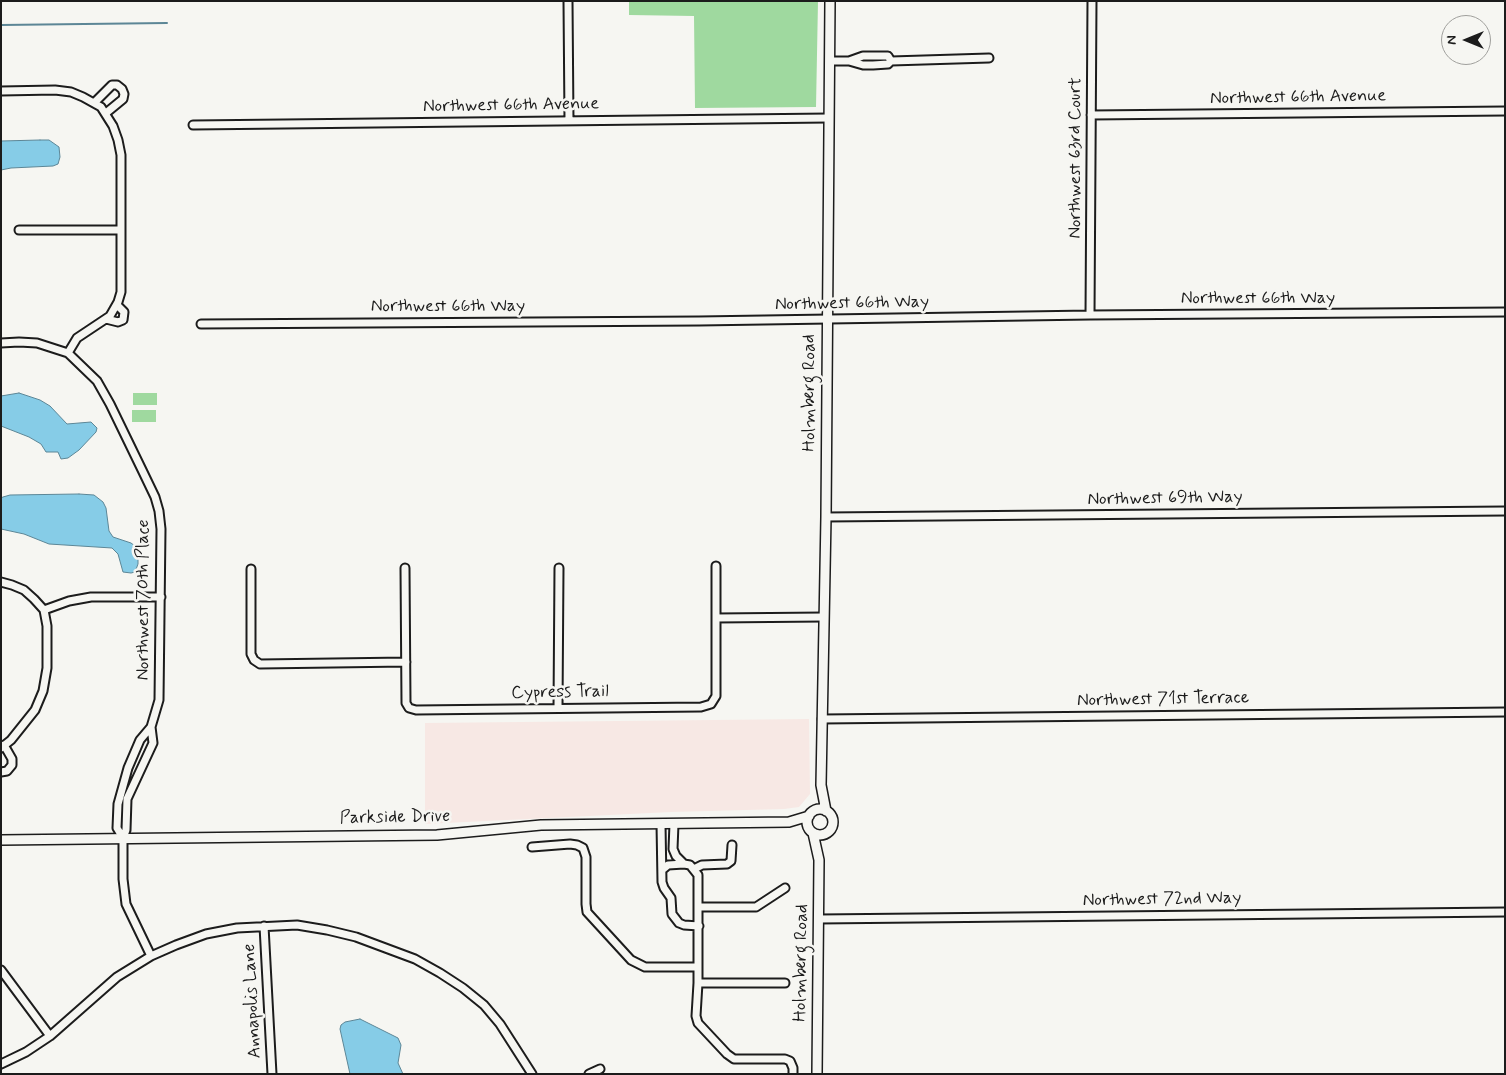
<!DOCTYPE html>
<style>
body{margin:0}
#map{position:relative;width:1506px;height:1075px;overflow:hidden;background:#f6f6f2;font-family:Mynerve,sans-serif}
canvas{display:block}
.frame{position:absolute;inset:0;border:2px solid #1c1c1c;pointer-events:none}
.north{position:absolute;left:1441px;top:15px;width:50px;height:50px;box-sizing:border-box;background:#f6f6f2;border:1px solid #9f9f9c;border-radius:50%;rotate:270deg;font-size:14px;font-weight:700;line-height:20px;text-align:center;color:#1c1c1c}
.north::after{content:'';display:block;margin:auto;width:18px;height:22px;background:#1c1c1c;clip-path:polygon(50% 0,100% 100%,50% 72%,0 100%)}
</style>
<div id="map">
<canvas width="1506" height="1075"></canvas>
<div class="frame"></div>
<div class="north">N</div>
</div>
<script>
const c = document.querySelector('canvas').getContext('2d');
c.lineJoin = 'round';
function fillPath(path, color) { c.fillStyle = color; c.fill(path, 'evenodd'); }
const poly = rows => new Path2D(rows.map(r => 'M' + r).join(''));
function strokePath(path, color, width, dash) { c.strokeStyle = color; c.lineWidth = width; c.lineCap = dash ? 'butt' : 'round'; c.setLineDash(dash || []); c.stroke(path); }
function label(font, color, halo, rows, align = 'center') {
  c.font = font + ' Mynerve,sans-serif'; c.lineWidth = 5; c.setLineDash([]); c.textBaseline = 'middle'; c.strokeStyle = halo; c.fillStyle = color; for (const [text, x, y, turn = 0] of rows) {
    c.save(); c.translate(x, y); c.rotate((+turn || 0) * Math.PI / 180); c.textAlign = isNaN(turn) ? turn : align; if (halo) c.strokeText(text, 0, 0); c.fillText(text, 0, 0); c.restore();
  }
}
const built = poly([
 [809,719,810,794,799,807,784,809,671,812,425,824,425,723]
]);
const green = poly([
 [629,1,818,1,816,107,695,108,694,16,629,15],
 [133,393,157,393,157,405,133,405],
 [132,410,156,410,156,422,132,422]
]);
const water = poly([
 [40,140,49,140,59,147,60,157,58,164,53,166,11,168,1,170,1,141,40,140],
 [19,393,40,400,50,406,67,424,91,422,97,428,96,432,79,450,68,458,61,459,58,452,46,452,41,444,29,437,1,426,1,396,19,393],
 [79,494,94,495,103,502,106,508,109,531,113,537,131,543,135,546,138,551,138,564,135,572,131,573,123,572,118,554,112,548,49,544,24,534,1,529,1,498,3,497,10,495,79,494],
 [360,1019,398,1038,401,1045,398,1063,403,1074,350,1074,340,1029,341,1025,345,1022,360,1019]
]);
const stream = poly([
 [1,25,167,23]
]);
const minor = poly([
 [568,1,569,121],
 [830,61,849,61,863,65,873,65,888,64,891,61,989,58],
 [849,61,863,56,888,56,891,61],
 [1,91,55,90,71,92,83,97,101,107,113,126,118,140,121,155,121,292,118,302,110,316,77,338,68,353],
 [95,102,112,85,117,85,122,89,124,94,123,99,106,113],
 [1091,115,1505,111],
 [193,125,829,118],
 [19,230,121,230],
 [1090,315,1092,1],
 [106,319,118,322,123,320,124,312,117,305],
 [201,324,699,321,1090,315,1505,312],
 [1,343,19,342,37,343,68,353,97,381,110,404,143,472,155,497,159,511,161,529,159,700,151,727,140,740,128,768,118,804,117,828,123,838],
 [826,517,1505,511],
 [405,568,406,703,409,708,416,710,701,707,711,704,716,696,716,566],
 [251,569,251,654,254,660,260,664,406,662],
 [1,582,12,585,24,590,34,599,44,610,47,626,47,668,43,691,35,710,11,740,1,748],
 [44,610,69,601,91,597,161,597],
 [716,618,824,617],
 [558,708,559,568],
 [822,719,1505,712],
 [1,772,7,771,12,765,12,759,4,745],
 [661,824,662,882,664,888,671,898,672,914,679,923,684,925,699,926],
 [674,824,673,849,676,856,684,864,690,865,698,875,698,983,696,1016,698,1023,727,1054,734,1059,785,1059,790,1061,793,1068,793,1074],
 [532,847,570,844,577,845,583,848,586,857,586,904,587,912,631,960,645,967,698,967],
 [694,869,702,865,727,864,731,861,732,845],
 [662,870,668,865,684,864],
 [699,907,756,907,785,888],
 [819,919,1505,912],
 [264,926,272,1074],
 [151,956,126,904,123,879,123,838,126,830,127,799,153,743,151,727],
 [1,970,50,1036],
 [698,983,785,983],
 [1,1064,26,1052,50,1036,117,977,151,956,176,945,206,934,237,928,297,925,327,930,356,937,415,959,440,973,463,988,484,1005,500,1024,532,1074],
 [589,1074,600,1069]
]);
const tertiary = poly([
 '807 822a13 13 0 1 1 26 0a13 13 0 1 1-26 0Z',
 [826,811,821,785,826,517,830,1],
 [813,833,819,860,817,1074],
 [1,840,437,835,541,825,789,822,809,816]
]);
const streetNames = [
 ["Northwest 66th Avenue",1298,98,-1],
 ["Northwest 66th Avenue",511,106,-1],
 ["Northwest 63rd Court",1076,158,-90],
 ["Northwest 66th Way",1258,299],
 ["Northwest 66th Way",852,304,-1],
 ["Northwest 66th Way",448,307],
 ["Holmberg Road",810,393,-90],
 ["Northwest 69th Way",1165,499,-1],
 ["Northwest 70th Place",144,600,-90],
 ["Cypress Trail",560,693,-1],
 ["Northwest 71st Terrace",1163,700,-1],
 ["Parkside Drive",395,818,-1],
 ["Northwest 72nd Way",1162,900,-1],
 ["Holmberg Road",802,963,-89],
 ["Annapolis Lane",253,1001,-93]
];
fillPath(built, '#f7e8e4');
fillPath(green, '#9fd99f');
fillPath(water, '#86cce7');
strokePath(water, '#5c8696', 1);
strokePath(stream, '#5c8696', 2);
strokePath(minor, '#1c1c1c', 11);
strokePath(tertiary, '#1c1c1c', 12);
strokePath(minor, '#f6f6f2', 7);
strokePath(tertiary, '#f6f6f2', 9);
label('18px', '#1c1c1c', '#f6f6f2', streetNames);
</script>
